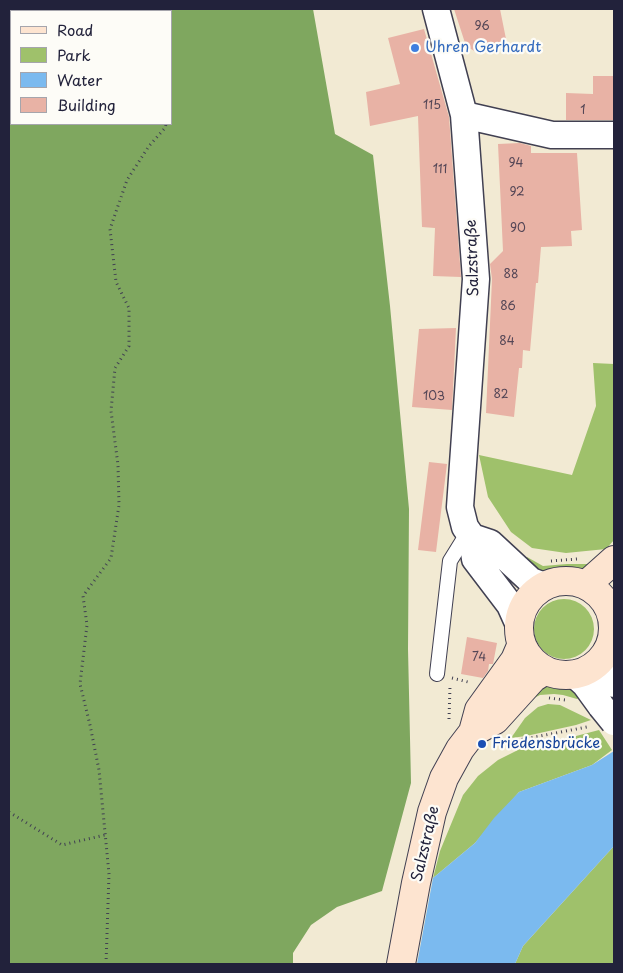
<!DOCTYPE html>
<meta charset="utf-8">
<style>
body{margin:0}
#map{position:relative;width:623px;height:973px;overflow:hidden;background:#f2ead3;font-family:"Playpen Sans",sans-serif}
canvas{display:block}
.frame{position:absolute;inset:0;border:10px solid #22223b;pointer-events:none}
.legend{position:absolute;left:10px;top:10px;width:162px;height:115px;box-sizing:border-box;background:#fdfcf7;border:1px solid #a5a5ac;margin:0;padding:6px 9px;list-style:none;font-size:15px;color:#22223b}
.legend li{display:flex;align-items:center;gap:10px;height:25px}
.legend b{width:25px;border:1px solid #a5a5ac}
</style>
<div id="map">
<canvas width="623" height="973"></canvas>
<div class="frame"></div>
<ul class="legend">
<li><b style="height:6px;background:#fde4d0"></b>Road</li>
<li><b style="height:14px;background:#9fc16b"></b>Park</li>
<li><b style="height:14px;background:#7bbaef"></b>Water</li>
<li><b style="height:14px;background:#e8b2a5"></b>Building</li>
</ul>
</div>
<script>
const c = document.querySelector('canvas').getContext('2d');
c.lineJoin = 'round';
function fillPath(path, color) { c.fillStyle = color; c.fill(path, 'evenodd'); }
const poly = rows => new Path2D(rows.map(r => 'M' + r).join(''));
function strokePath(path, color, width, dash) { c.strokeStyle = color; c.lineWidth = width; c.lineCap = dash ? 'butt' : 'round'; c.setLineDash(dash || []); c.stroke(path); }
function label(font, color, halo, rows, align = 'center') {
  c.font = font + ' "Playpen Sans",sans-serif'; c.lineWidth = 4.5; c.setLineDash([]); c.textBaseline = 'middle'; c.strokeStyle = halo; c.fillStyle = color; for (const [text, x, y, turn = 0] of rows) {
    c.save(); c.translate(x, y); c.rotate((+turn || 0) * Math.PI / 180); c.textAlign = isNaN(turn) ? turn : align; if (halo) c.strokeText(text, 0, 0); c.fillText(text, 0, 0); c.restore();
  }
}
const green = poly([
 [593,363,614,364,614,540,606,549,566,553,532,548,511,532,488,497,479,455,572,475,596,406],
 [527,557,543,566,567,564,592,564,581,575,544,578,523,563],
 '534 629a30 30 0 1 1 60 0a30 30 0 1 1-60 0Z',
 [549,684,561,685,575,689,583,695,577,699,563,695,554,694,540,695,530,700,524,695],
 [548,704,560,705,591,720,576,725,526,736,511,738,525,718,538,707],
 [599,730,612,750,592,765,519,792,475,843,433,878,440,851,463,795,478,776,498,760,522,748,549,741,576,736],
 [614,846,614,964,515,964,523,946]
]);
const forest = poly([
 [9,9,313,9,335,134,373,155,390,306,409,509,408,649,411,783,382,891,337,907,311,925,293,953,293,964,9,964],
 [11,11,171,11,171,124,11,124]
]);
const water = poly([
 [614,751,614,846,523,946,515,964,417,964,433,878,475,843,494,818,519,792,592,765]
]);
const building = poly([
 [454,9,500,9,507,44,476,52,466,46],
 [424,29,449,117,461,277,433,276,435,228,422,227,418,116,370,126,366,92,400,84,388,38],
 [593,76,614,76,614,120,566,120,566,93,593,94],
 [520,143,531,146,531,153,577,153,582,230,571,231,572,246,541,247,538,283,536,283,530,351,523,350,522,368,519,368,514,417,486,413,492,279,490,264,503,251,498,144],
 [456,328,452,410,412,407,419,329],
 [429,462,447,464,436,552,418,550],
 [467,637,497,643,493,664,489,664,488,671,483,678,461,674]
]);
const path = poly([
 [140,9,140,11],
 [551,561,577,559],
 [452,678,468,682],
 [549,698,565,700],
 [449,719,450,686],
 [503,746,514,741,587,727],
 [9,812,62,845,105,835],
 [106,964,109,874,99,770,90,725,80,684,87,625,83,596,111,558,119,505,118,465,111,411,115,368,129,346,129,308,116,282,110,229,127,180,149,146,165,128,166,124]
]);
const service = poly([
 [437,674,450,561,468,532]
]);
const minor = poly([
 [436,9,464,115,476,279,460,507,465,527,472,537,475,559,510,605,519,625],
 [464,115,552,135,614,135],
 [472,537,490,543,531,581,544,586],
 [606,655,608,672,614,684],
 [575,675,585,684,601,706]
]);
const secondary = poly([
 '519 628a47 47 0 1 1 94 0a47 47 0 1 1-94 0Z',
 [586,585,614,560],
 [473,732,495,720,533,678,544,671],
 [401,964,416,883,432,812,444,778,460,749,473,732,479,710,515,660,521,646]
]);
const minorBridge = poly([
 [601,706,614,722]
]);
const markers = [
 [415,48,5,"#3f7fe0"],
 [482,744,5,"#1a4fb4"]
];
const numberNames = [
 ["96",482,27],
 ["115",432,106],
 ["1",583,111],
 ["94",516,164],
 ["111",440,170],
 ["92",517,193],
 ["90",518,229],
 ["88",511,275],
 ["86",508,307],
 ["84",507,342],
 ["82",501,395],
 ["103",434,397],
 ["74",479,658]
];
const shopNames = [
 ["Uhren Gerhardt",425,48]
];
const streetNames = [
 ["Salzstraße",473,258,-92],
 ["Salzstraße",426,844,-77]
];
const transitNames = [
 ["Friedensbrücke",492,744]
];
fillPath(green, '#9fc16b');
fillPath(forest, '#7fa75f');
fillPath(water, '#7bbaef');
fillPath(building, '#e8b2a5');
strokePath(service, '#414052', 16);
strokePath(minor, '#414052', 29);
strokePath(secondary, '#414052', 30);
strokePath(path, '#414052', 3, [1, 4]);
strokePath(service, '#fff', 14);
strokePath(minor, '#fff', 26);
strokePath(secondary, '#fde4d0', 28);
strokePath(minorBridge, '#414052', 29, []);
strokePath(minorBridge, '#fff', 26);
for (const [x, y, r, color] of markers) { const dot = new Path2D(); dot.arc(x, y, r, 0, 2 * Math.PI); c.fillStyle = color; c.fill(dot); strokePath(dot, '#fdfcf7', 2); }
label('12px', '#544656', null, numberNames);
label('15px', '#366cbe', '#fdfcf7', shopNames, 'left');
label('15px', '#22223b', '#fdfcf7', streetNames);
label('15px', '#164399', '#fdfcf7', transitNames, 'left');
</script>
